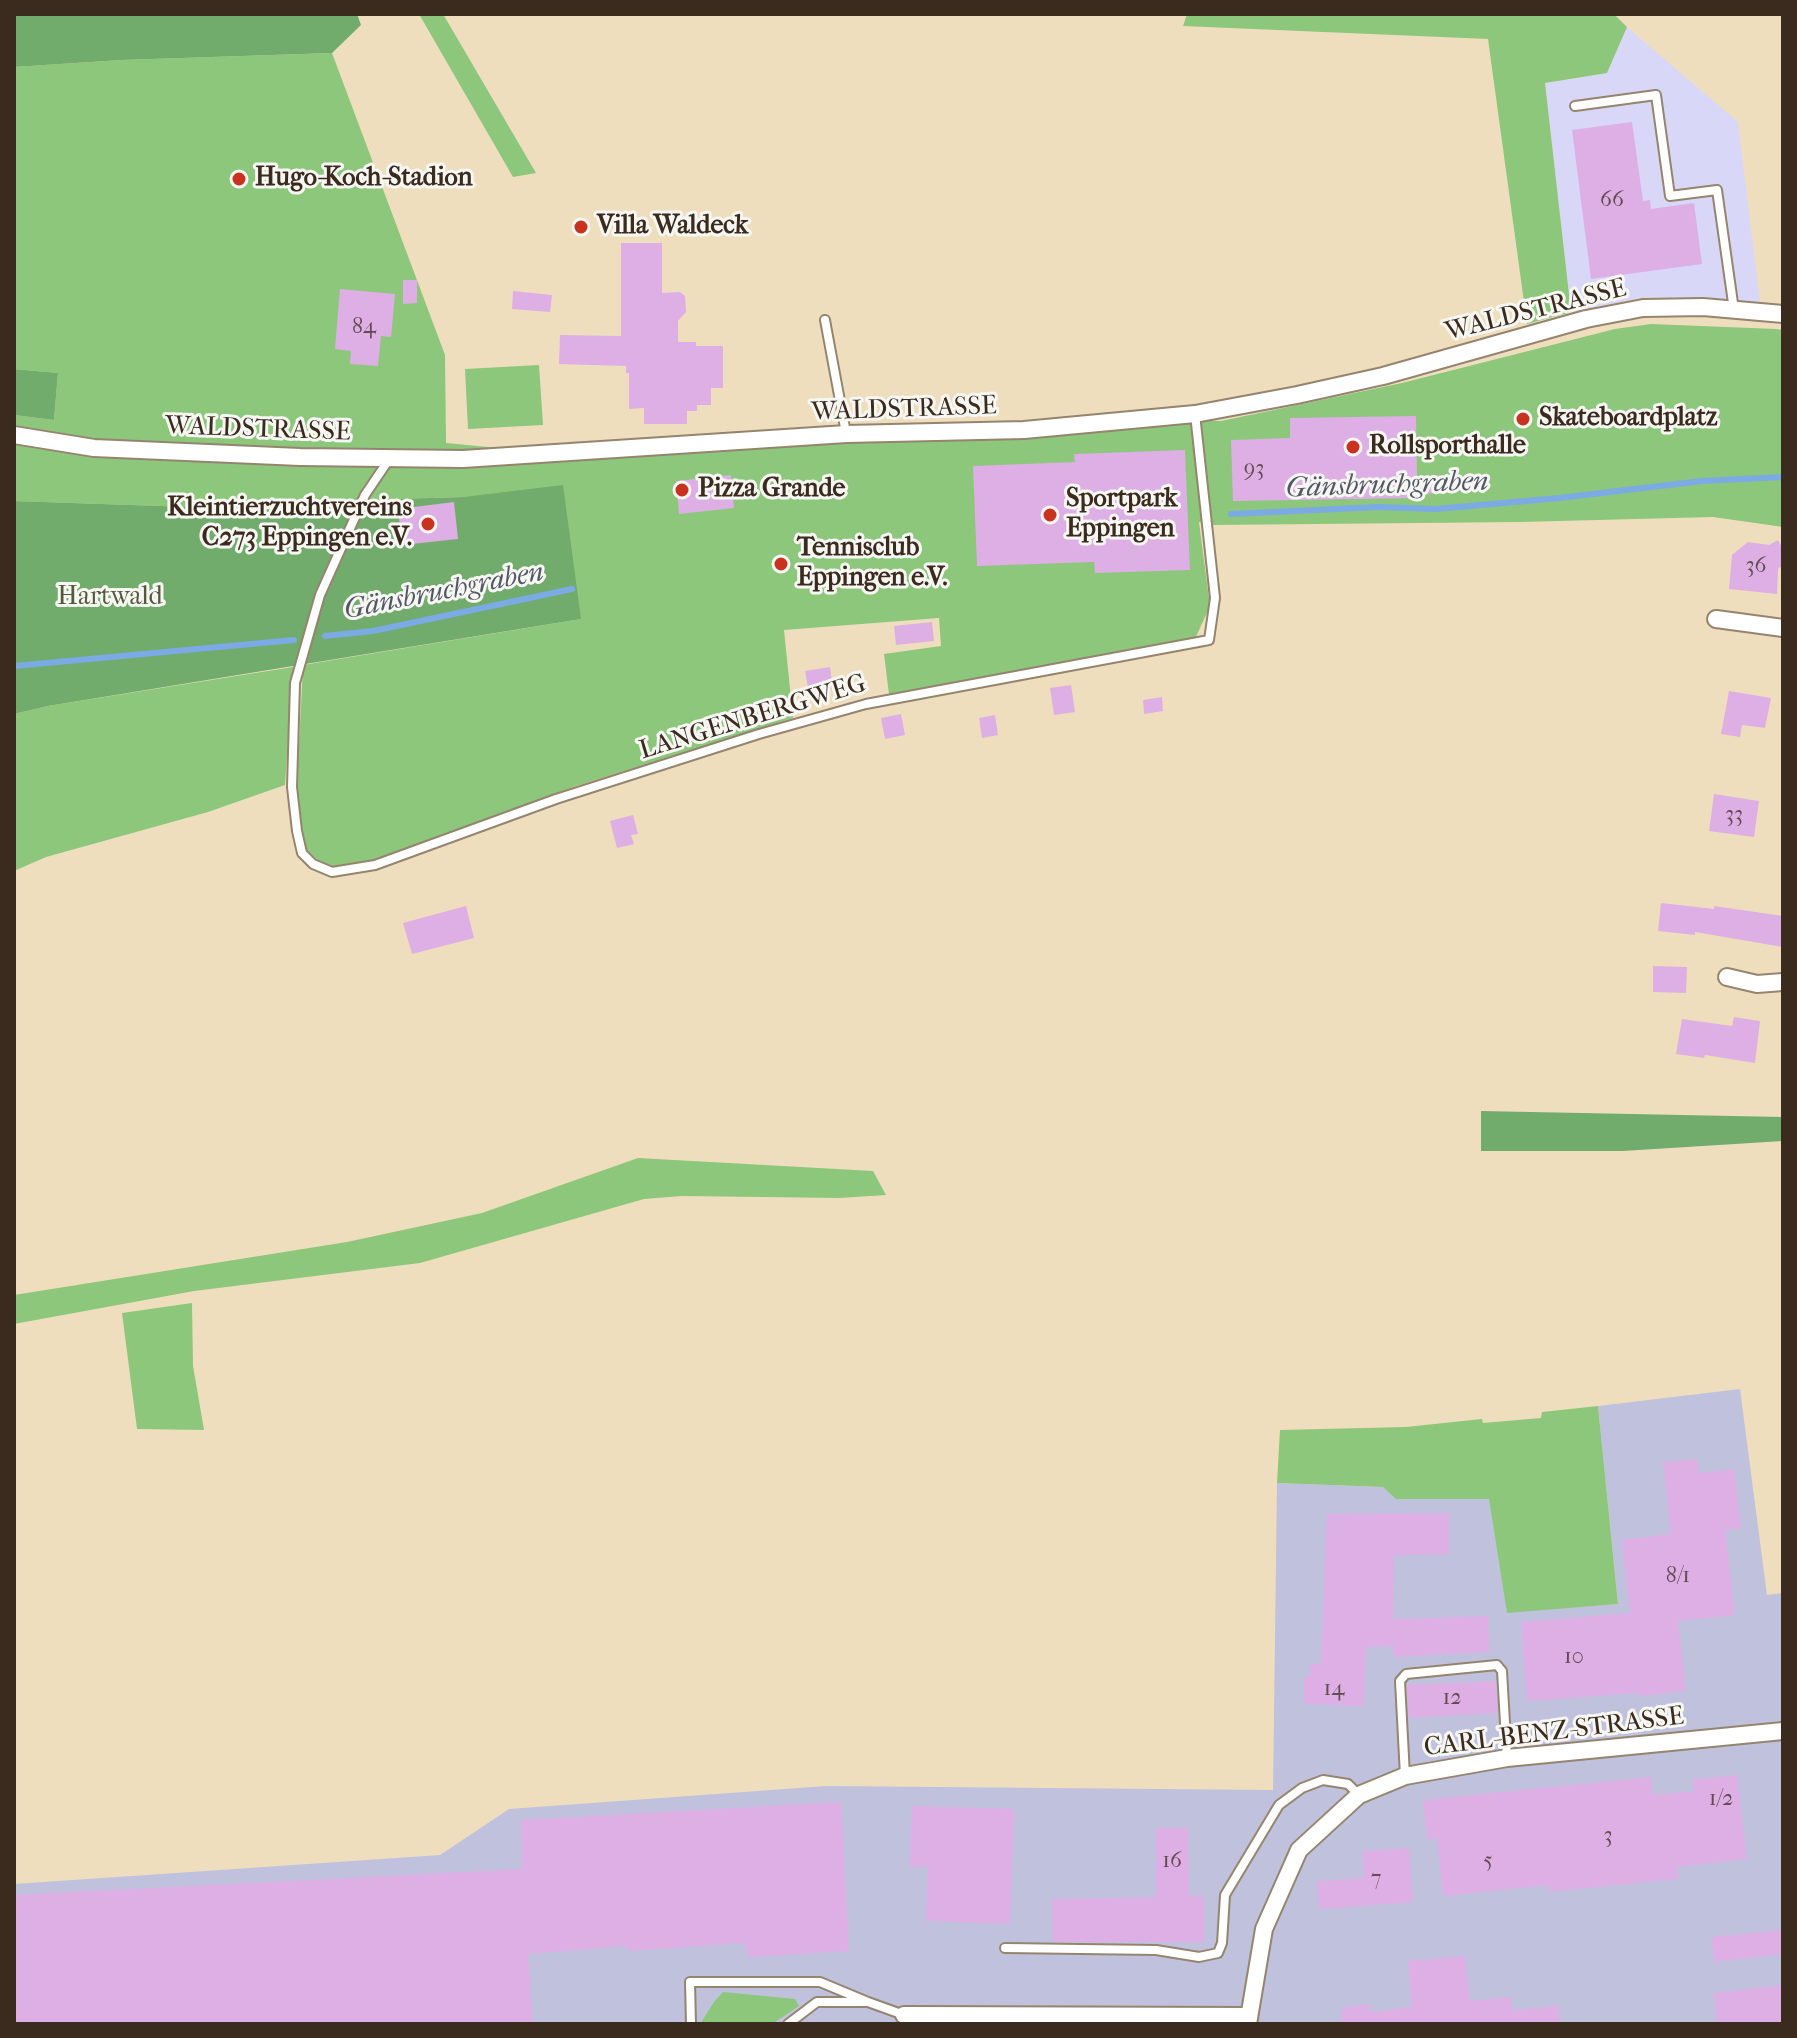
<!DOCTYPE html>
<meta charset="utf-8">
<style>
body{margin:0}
#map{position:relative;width:1797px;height:2038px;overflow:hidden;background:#efdebe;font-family:"IM FELL French Canon",serif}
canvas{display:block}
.frame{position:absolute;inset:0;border:16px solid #3b2a1e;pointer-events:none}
</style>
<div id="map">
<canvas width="1797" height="2038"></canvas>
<div class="frame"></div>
</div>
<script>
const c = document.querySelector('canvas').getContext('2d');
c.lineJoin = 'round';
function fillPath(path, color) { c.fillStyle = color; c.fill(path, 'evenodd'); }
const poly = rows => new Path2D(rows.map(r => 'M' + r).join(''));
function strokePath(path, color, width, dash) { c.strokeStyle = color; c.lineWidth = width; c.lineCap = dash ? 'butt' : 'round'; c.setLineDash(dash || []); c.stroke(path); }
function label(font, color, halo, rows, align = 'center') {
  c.font = font + ' "IM FELL French Canon",serif'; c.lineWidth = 6; c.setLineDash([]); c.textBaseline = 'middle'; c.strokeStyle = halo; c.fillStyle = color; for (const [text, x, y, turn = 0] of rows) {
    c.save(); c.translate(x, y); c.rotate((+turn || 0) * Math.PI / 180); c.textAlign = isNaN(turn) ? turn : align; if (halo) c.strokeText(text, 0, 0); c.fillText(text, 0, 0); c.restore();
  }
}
const built = poly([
 [1627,27,1738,122,1760,302,1645,297,1571,312,1545,83,1607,73]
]);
const industrial = poly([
 [1740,1389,1767,1595,1783,1593,1783,2024,14,2024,14,1884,440,1855,509,1809,826,1786,1273,1790,1277,1483,1383,1487,1397,1499,1490,1499,1507,1612,1618,1604,1598,1406]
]);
const green = poly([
 [419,14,443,14,536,173,513,177],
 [1187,14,1614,14,1627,27,1607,73,1545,83,1571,312,1527,324,1488,39,1183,26],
 [332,53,445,355,446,443,582,456,1182,420,1221,421,1402,383,1615,329,1651,324,1776,329,1783,330,1783,527,1713,517,1521,522,1213,525,1199,522,1210,606,1195,639,889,694,884,654,941,646,939,618,784,630,793,718,573,787,378,861,335,867,318,860,306,849,300,830,297,786,303,665,581,619,464,497,397,499,391,510,337,512,14,501,14,415,54,420,58,373,14,369,14,67,122,60],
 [539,365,543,425,468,429,465,369],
 [293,667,285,785,208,812,46,857,14,871,14,714,48,706],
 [638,1158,873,1171,886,1195,840,1198,682,1196,644,1199,420,1263,194,1291,14,1324,14,1295,347,1242,482,1213],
 [192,1303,193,1366,204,1430,137,1429,122,1313],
 [1598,1406,1618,1604,1507,1613,1489,1499,1396,1499,1383,1487,1277,1483,1280,1430,1406,1427,1482,1419,1483,1423,1541,1418,1542,1412],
 [723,1992,795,1999,799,2006,772,2024,700,2024,714,2002]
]);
const forest = poly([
 [14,14,357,14,361,25,332,53,122,60,14,67],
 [14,369,58,373,54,420,14,415],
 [563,485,581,619,48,706,14,714,14,501,337,512,391,510,396,499,464,497],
 [1481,1111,1783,1117,1783,1141,1623,1151,1481,1151]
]);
const stream = poly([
 [1231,514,1379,507,1436,509,1559,498,1702,481,1783,477],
 [325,636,373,631,572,589],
 [14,666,294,640]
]);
const building = poly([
 [1632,122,1643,201,1650,200,1651,209,1694,203,1702,264,1591,279,1572,130],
 [621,243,662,243,662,293,680,292,685,296,686,312,678,321,678,342,696,342,696,346,723,346,723,388,711,388,711,405,697,405,697,411,687,411,687,424,644,424,644,408,629,409,629,373,626,373,626,366,559,364,560,335,621,336],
 [403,280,417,280,417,303,403,304],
 [340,289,395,294,391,337,381,336,378,366,350,364,351,351,335,349],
 [513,291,552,295,550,312,512,309],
 [1416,416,1417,476,1441,475,1442,493,1417,494,1417,498,1233,501,1231,440,1290,438,1290,418],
 [1185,450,1190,570,1095,573,1094,562,977,566,973,466,1075,462,1074,454],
 [731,475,734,508,679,514,676,481],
 [454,502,458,539,402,545,398,509],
 [1778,540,1783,549,1783,565,1778,569,1777,594,1729,589,1732,555,1748,542,1769,545],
 [932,622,934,641,896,645,894,626],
 [830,667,833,689,809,693,805,671],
 [1071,685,1075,712,1054,715,1050,688],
 [1729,691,1771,698,1765,728,1742,725,1740,737,1721,734],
 [1162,697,1163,711,1144,714,1143,700],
 [901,714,905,735,885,739,881,718],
 [995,715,998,735,982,738,979,718],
 [1714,794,1759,801,1754,837,1709,831],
 [633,815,638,834,631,835,634,844,617,848,610,821],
 [1661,903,1714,909,1714,906,1783,916,1783,947,1695,932,1695,935,1658,931],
 [466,906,474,938,412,954,403,923],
 [1653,966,1687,967,1686,993,1653,992],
 [1734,1017,1760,1021,1755,1063,1705,1055,1704,1058,1676,1054,1682,1019,1732,1026],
 [1697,1459,1699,1473,1734,1469,1741,1528,1725,1530,1735,1615,1678,1621,1686,1691,1640,1696,1639,1693,1527,1701,1521,1622,1630,1613,1622,1540,1671,1534,1663,1462],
 [1449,1513,1449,1554,1394,1555,1393,1619,1488,1616,1490,1652,1394,1657,1393,1646,1366,1647,1364,1706,1304,1704,1304,1677,1310,1677,1310,1664,1321,1664,1327,1514],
 [1496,1681,1497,1713,1409,1718,1407,1685],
 [1737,1775,1747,1859,1677,1867,1678,1879,1549,1892,1548,1885,1443,1896,1437,1838,1427,1839,1423,1800,1651,1777,1653,1795,1694,1791,1692,1780],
 [841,1802,849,1951,748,1957,745,1943,629,1951,628,1946,528,1954,533,2024,14,2024,14,1895,522,1869,521,1820],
 [912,1806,1014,1809,1010,1924,926,1921,928,1867,910,1867],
 [1156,1828,1188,1828,1189,1896,1204,1896,1204,1942,1053,1942,1052,1899,1156,1897],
 [1409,1848,1413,1902,1319,1909,1317,1881,1364,1878,1362,1851],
 [1783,1930,1783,1954,1714,1962,1712,1937],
 [1465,1956,1470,2001,1511,1997,1512,2010,1559,2006,1560,2024,1342,2024,1341,2008,1370,2004,1370,2012,1412,2007,1408,1961],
 [1783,1985,1783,2024,1717,2024,1714,1993]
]);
const lane = poly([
 [1575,106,1656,95,1670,196,1717,190,1734,310],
 [825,320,846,433],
 [390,458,365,495,320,595,295,683,292,787,297,831,302,853,313,864,332,872,375,865,556,799,759,734,866,704,1209,640,1215,598,1195,414],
 [1405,1776,1400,1681,1406,1674,1497,1665,1502,1671,1507,1758],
 [1005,1948,1156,1950,1199,1957,1218,1953,1222,1943,1225,1895,1279,1805,1302,1788,1323,1780,1348,1784,1359,1795],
 [691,2024,690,1982,820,1982,868,2002],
 [788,2024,817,2002,868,2002,904,2015]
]);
const street = poly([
 [14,435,94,448,300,457,463,459,846,434,1024,430,1195,414,1297,395,1383,376,1586,319,1643,308,1703,307,1783,314],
 [1716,619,1783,628],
 [1727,977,1757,984,1783,982],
 [904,2015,1248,2016],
 [1248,2024,1264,1929,1299,1850,1359,1795,1405,1776,1507,1758,1783,1731]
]);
const markers = [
 [239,179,8,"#c8321e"],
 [581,227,8,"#c8321e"],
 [1523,419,8,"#c8321e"],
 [1353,447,8,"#c8321e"],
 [682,490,8,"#c8321e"],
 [1050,515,8,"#c8321e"],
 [428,524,8,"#c8321e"],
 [781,564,8,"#c8321e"]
];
const numberNames = [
 ["66",1612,201],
 ["84",364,328],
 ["93",1254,470],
 ["36",1756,567],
 ["33",1734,816],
 ["8/1",1678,1577],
 ["10",1574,1658],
 ["14",1334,1690],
 ["12",1452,1699],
 ["1/2",1721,1800],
 ["3",1608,1837],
 ["16",1172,1862],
 ["5",1488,1862],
 ["7",1376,1880]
];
const poiNames = [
 ["Hugo-Koch-Stadion",255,179],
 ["Villa Waldeck",597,227],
 ["Skateboardplatz",1539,419],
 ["Rollsporthalle",1369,447],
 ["Pizza Grande",698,490],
 ["Sportpark",1066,500],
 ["Eppingen",1066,530],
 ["Kleintierzuchtvereins",412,509,"right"],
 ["C273 Eppingen e.V.",412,539,"right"],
 ["Tennisclub",797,549],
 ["Eppingen e.V.",797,579]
];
const streetNames = [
 ["WALDSTRASSE",1536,311,-14],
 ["WALDSTRASSE",904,410,-2],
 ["WALDSTRASSE",258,430,2],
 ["LANGENBERGWEG",753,718,-17],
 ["CARL-BENZ-STRASSE",1554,1733,-7]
];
const parkNames = [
 ["Hartwald",110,598]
];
const waterNames = [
 ["Gänsbruchgraben",1387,486,-2],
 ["Gänsbruchgraben",444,592,-11]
];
fillPath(built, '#d9d7f8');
fillPath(industrial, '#c0c2dd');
fillPath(green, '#8cc77c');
fillPath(forest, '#71ac6c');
strokePath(stream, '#7baae5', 6);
fillPath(building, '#ddafe5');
strokePath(lane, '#95846e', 12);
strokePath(street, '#95846e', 20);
strokePath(lane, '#fff', 8);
strokePath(street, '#fff', 16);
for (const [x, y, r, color] of markers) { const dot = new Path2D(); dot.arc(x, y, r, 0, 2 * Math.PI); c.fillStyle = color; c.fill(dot); strokePath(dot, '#f6f6f2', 3); }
label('22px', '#644b50', null, numberNames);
label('bold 26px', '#3b2a1e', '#f6f6f2', poiNames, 'left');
label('26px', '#3b2a1e', '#f6f6f2', streetNames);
label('26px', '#53593a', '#f6f6f2', parkNames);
label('italic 28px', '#515764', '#f6f6f2', waterNames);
</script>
